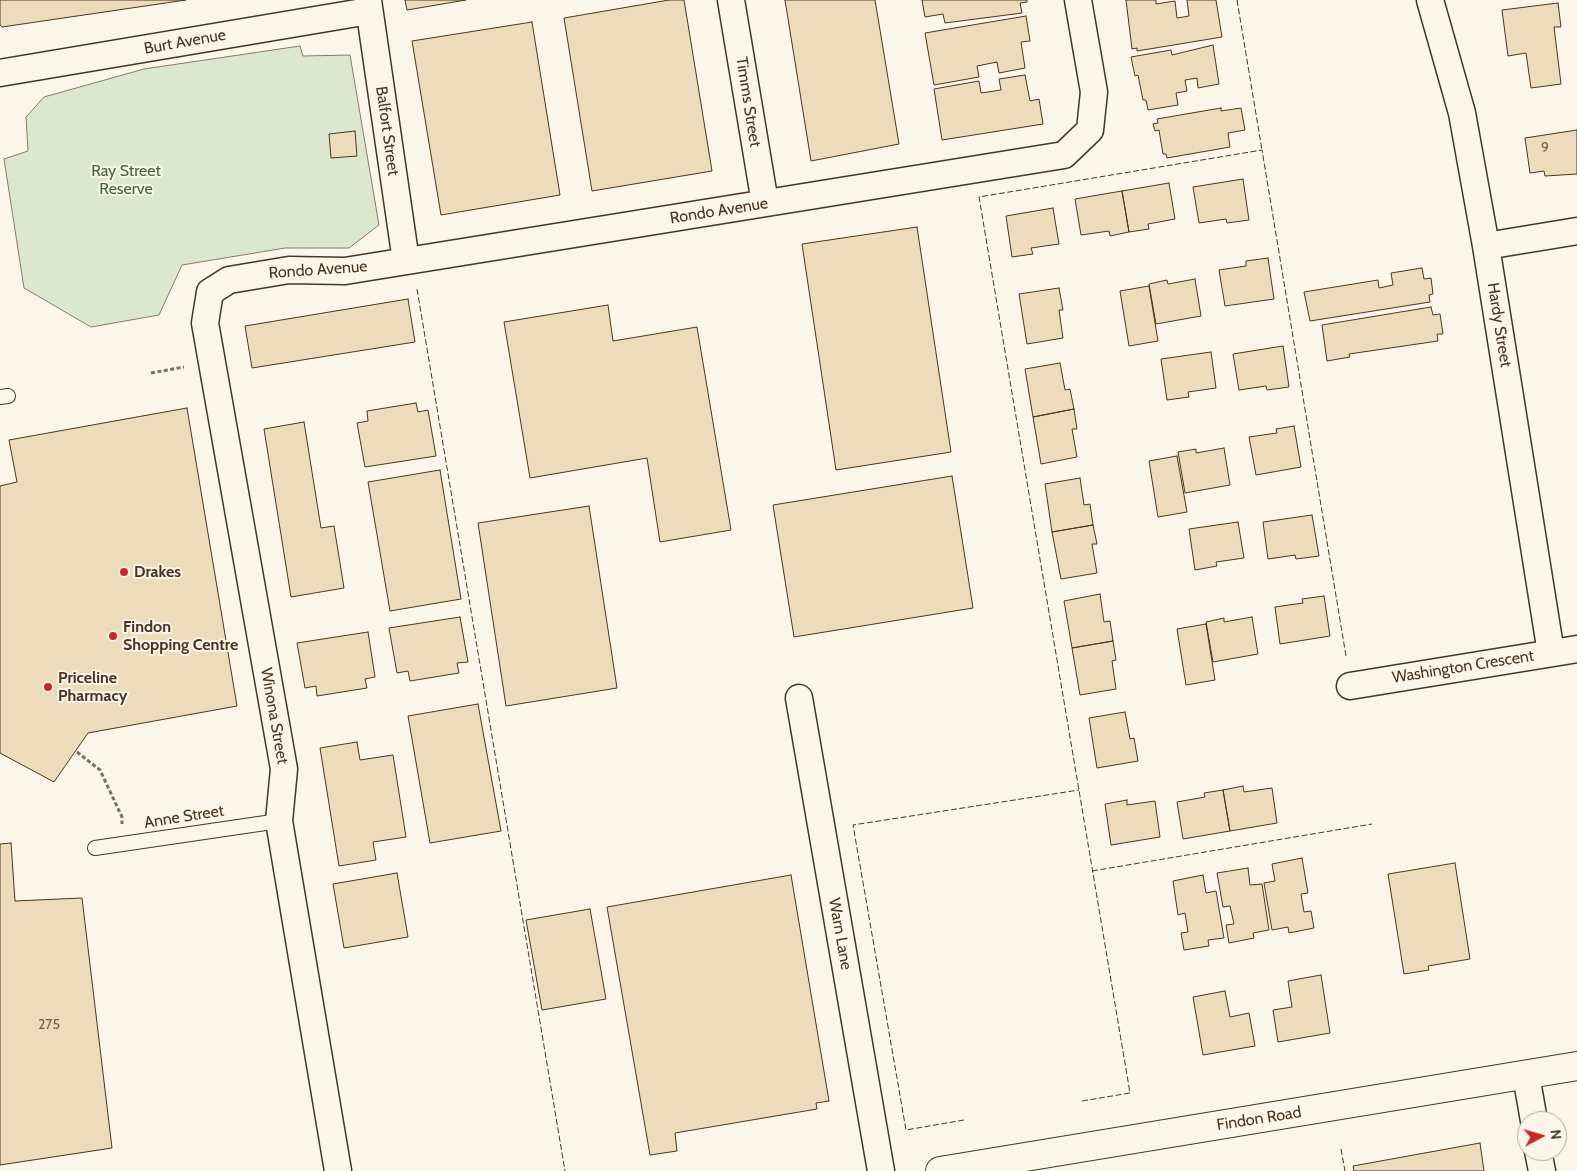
<!DOCTYPE html>
<style>
body{margin:0}
#map{position:relative;width:1577px;height:1171px;overflow:hidden;background:#fbf6e9;font-family:Cabin,sans-serif}
canvas{display:block}
.north{position:absolute;left:1517px;top:1111px;width:50px;height:50px;box-sizing:border-box;background:#fbf6e9;border:1px solid #b4a999;border-radius:50%;rotate:84deg;font-size:14px;font-weight:700;line-height:20px;text-align:center;color:#4a3520}
.north::after{content:'';display:block;margin:auto;width:18px;height:22px;background:#c62828;clip-path:polygon(50% 0,100% 100%,50% 72%,0 100%)}
</style>
<div id="map">
<canvas width="1577" height="1171"></canvas>
<div class="north">N</div>
</div>
<script>
const c = document.querySelector('canvas').getContext('2d');
c.lineJoin = 'round';
function fillPath(path, color) { c.fillStyle = color; c.fill(path, 'evenodd'); }
const poly = rows => new Path2D(rows.map(r => 'M' + r).join(''));
function strokePath(path, color, width, dash) { c.strokeStyle = color; c.lineWidth = width; c.lineCap = dash ? 'butt' : 'round'; c.setLineDash(dash || []); c.stroke(path); }
function label(font, color, halo, rows, align = 'center') {
  c.font = font + ' Cabin,sans-serif'; c.lineWidth = 4; c.setLineDash([]); c.textBaseline = 'middle'; c.strokeStyle = halo; c.fillStyle = color; for (const [text, x, y, turn = 0] of rows) {
    c.save(); c.translate(x, y); c.rotate((+turn || 0) * Math.PI / 180); c.textAlign = isNaN(turn) ? turn : align; if (halo) c.strokeText(text, 0, 0); c.fillText(text, 0, 0); c.restore();
  }
}
const green = poly([
 [300,46,303,56,350,55,379,225,349,248,285,248,182,265,159,315,91,327,24,288,4,159,28,151,26,117,44,97,144,69,300,46]
]);
const building = poly([
 [0,0,186,0,2,27,0,25,0,0],
 [405,0,466,0,407,10,405,0],
 [669,0,684,0,712,171,592,191,564,18,669,0],
 [785,0,875,0,899,144,811,161,785,0],
 [922,0,1027,0,1027,2,1020,3,1022,13,945,23,943,14,925,17,922,0],
 [1126,0,1156,0,1156,4,1175,1,1177,18,1189,16,1187,0,1216,0,1222,37,1137,51,1137,48,1132,49,1126,0],
 [1558,3,1561,27,1554,27,1561,84,1531,88,1526,53,1508,56,1502,10,1558,3],
 [1026,16,1030,41,1021,42,1025,68,999,73,997,62,977,66,979,77,934,85,925,33,1026,16],
 [532,22,560,195,441,215,412,41,532,22],
 [1213,45,1219,84,1198,88,1197,78,1185,80,1187,91,1176,93,1178,105,1148,110,1146,100,1143,100,1138,75,1135,76,1131,57,1171,50,1172,55,1213,45],
 [1025,75,1030,101,1039,99,1043,124,942,140,934,89,979,81,981,93,1001,90,999,79,1025,75],
 [1221,108,1221,111,1241,108,1245,130,1228,133,1230,147,1167,158,1166,154,1163,154,1159,130,1155,131,1153,124,1158,123,1157,119,1221,108],
 [1577,130,1577,174,1545,176,1544,171,1530,173,1525,138,1577,130],
 [355,131,357,156,331,158,329,134,355,131],
 [1243,179,1249,220,1227,223,1226,219,1199,223,1193,187,1243,179],
 [1169,183,1175,219,1148,224,1149,229,1129,232,1122,191,1169,183],
 [1122,191,1129,232,1110,236,1109,231,1081,235,1075,199,1122,191],
 [1053,208,1059,244,1031,248,1033,254,1012,257,1006,216,1053,208],
 [917,227,951,452,836,470,802,244,917,227],
 [1268,258,1274,299,1225,306,1219,270,1246,266,1246,261,1268,258],
 [1422,268,1424,279,1431,278,1433,294,1429,295,1430,302,1310,321,1304,292,1378,280,1379,288,1393,285,1391,273,1422,268],
 [1195,279,1201,316,1156,324,1149,284,1167,280,1168,284,1195,279],
 [1149,286,1158,341,1129,346,1120,291,1149,286],
 [1059,288,1063,310,1059,310,1063,338,1027,344,1019,294,1059,288],
 [408,299,415,342,252,368,245,326,408,299],
 [608,305,613,341,697,327,731,530,660,542,647,458,530,478,504,322,608,305],
 [1431,307,1433,315,1440,314,1443,334,1437,334,1438,341,1349,354,1350,357,1327,361,1322,325,1431,307],
 [1283,346,1289,387,1267,390,1266,386,1239,390,1233,354,1283,346],
 [1211,352,1216,388,1188,392,1189,397,1167,400,1161,359,1211,352],
 [1060,363,1065,390,1070,389,1074,409,1033,417,1025,369,1060,363],
 [416,403,418,412,428,410,436,456,365,467,357,423,368,421,367,411,416,403],
 [187,408,237,706,88,733,54,782,0,753,0,486,17,482,9,440,187,408],
 [1074,409,1077,429,1072,429,1077,457,1041,464,1033,417,1074,409],
 [304,422,321,528,334,526,344,588,291,597,264,429,304,422],
 [1294,426,1301,467,1256,475,1249,437,1277,433,1276,429,1294,426],
 [1224,448,1230,485,1185,493,1178,452,1196,449,1196,453,1224,448],
 [1177,456,1187,512,1158,517,1149,461,1177,456],
 [440,470,461,599,390,611,368,482,440,470],
 [952,476,973,608,794,637,773,505,952,476],
 [1080,478,1084,505,1090,504,1093,525,1052,532,1045,484,1080,478],
 [589,506,617,688,506,706,478,523,589,506],
 [1312,515,1319,556,1296,559,1295,555,1268,559,1263,522,1312,515],
 [1238,522,1244,558,1216,562,1217,566,1195,570,1189,529,1238,522],
 [1093,525,1097,544,1092,544,1097,573,1061,579,1052,532,1093,525],
 [1100,594,1104,622,1110,621,1113,641,1072,648,1064,601,1100,594],
 [1324,596,1330,636,1280,644,1275,607,1303,603,1302,599,1324,596],
 [460,617,468,662,457,663,459,673,410,681,408,671,397,673,389,628,460,617],
 [1252,617,1258,654,1213,662,1206,622,1224,618,1224,622,1252,617],
 [1206,624,1215,680,1186,685,1177,629,1206,624],
 [368,632,375,677,365,679,367,688,317,696,316,686,305,688,297,643,368,632],
 [1113,641,1116,660,1112,661,1116,689,1080,695,1072,648,1113,641],
 [478,704,501,831,430,843,408,716,478,704],
 [1125,712,1130,739,1134,738,1138,761,1097,768,1089,718,1125,712],
 [357,742,360,760,393,755,406,837,373,842,376,860,339,866,320,748,357,742],
 [1243,786,1244,792,1272,788,1277,823,1230,831,1223,790,1243,786],
 [1223,790,1230,831,1183,839,1177,802,1205,797,1204,793,1223,790],
 [1127,800,1127,805,1155,801,1160,837,1111,845,1105,804,1127,800],
 [11,843,15,901,82,898,112,1148,0,1165,0,844,11,843],
 [1302,858,1308,893,1301,894,1304,912,1311,911,1314,928,1289,933,1288,927,1272,930,1264,883,1275,881,1272,864,1302,858],
 [1455,863,1470,959,1428,966,1429,970,1404,974,1388,874,1455,863],
 [1248,868,1250,885,1262,884,1269,930,1253,933,1254,938,1229,943,1226,925,1234,924,1230,906,1223,907,1217,873,1248,868],
 [397,873,408,937,344,948,333,884,397,873],
 [791,875,829,1101,816,1103,817,1109,675,1133,677,1151,650,1155,607,907,791,875],
 [1203,875,1206,893,1216,891,1224,938,1208,940,1209,946,1184,950,1181,933,1188,932,1185,913,1178,915,1173,881,1203,875],
 [590,909,606,999,542,1010,526,920,590,909],
 [1321,975,1330,1033,1278,1042,1273,1010,1292,1007,1288,981,1321,975],
 [1225,991,1230,1017,1249,1013,1255,1046,1203,1055,1193,997,1225,991],
 [1480,1143,1484,1171,1354,1171,1353,1166,1480,1143]
]);
const path = poly([
 [151,373,184,367],
 [77,752,100,770,122,817,122,824]
]);
const lane = poly([
 [0,397,8,396],
 [95,848,279,821]
]);
const street = poly([
 [368,0,406,261],
 [731,0,765,203],
 [1430,0,1462,113,1486,246,1551,653],
 [0,73,369,11],
 [1486,246,1577,231],
 [1350,686,1577,649],
 [799,698,881,1171],
 [1526,1075,1534,1121],
 [1538,1151,1542,1171],
 [338,1171,279,821,284,769,205,323,210,292,229,280,289,270,345,271,1064,155,1090,130,1094,92,1078,0]
]);
const secondary = poly([
 [940,1171,1577,1066]
]);
const fence = poly([
 [1237,0,1262,150],
 [417,289,565,1171],
 [1092,871,1372,824],
 [1082,1101,1130,1093,979,197,1262,150,1346,656],
 [964,1120,906,1130,853,825,1079,790],
 [1341,1149,1345,1171]
]);
const markers = [
 [124,572,5,"#c62828"],
 [113,636,5,"#c62828"],
 [48,687,5,"#c62828"]
];
const numberNames = [
 ["9",1545,148],
 ["275",49,1025]
];
const streetNames = [
 ["Burt Avenue",185,42,-10],
 ["Timms Street",748,102,81],
 ["Balfort Street",387,131,82],
 ["Rondo Avenue",719,211,-9],
 ["Rondo Avenue",318,270,-4],
 ["Hardy Street",1499,325,81],
 ["Washington Crescent",1463,667,-9],
 ["Winona Street",274,716,80],
 ["Anne Street",184,817,-9],
 ["Warn Lane",840,934,80],
 ["Findon Road",1259,1119,-9]
];
const parkNames = [
 ["Ray Street",126,171],
 ["Reserve",126,189]
];
const poiNames = [
 ["Drakes",134,572],
 ["Findon",123,627],
 ["Shopping Centre",123,645],
 ["Priceline",58,678],
 ["Pharmacy",58,696]
];
fillPath(green, '#dce7d0');
strokePath(green, '#887966', 1);
fillPath(building, '#ecdcbc');
strokePath(building, '#4a3520', 1);
strokePath(lane, '#4a3520', 16);
strokePath(street, '#4a3520', 29);
strokePath(secondary, '#4a3520', 30);
strokePath(path, '#7f6f5c', 3, [4, 2.5]);
strokePath(lane, '#fbf6e9', 14);
strokePath(street, '#fbf6e9', 26);
strokePath(secondary, '#fbf6e9', 28);
strokePath(fence, '#4a3520', 1, [6, 2.5]);
for (const [x, y, r, color] of markers) { const dot = new Path2D(); dot.arc(x, y, r, 0, 2 * Math.PI); c.fillStyle = color; c.fill(dot); strokePath(dot, '#fbf6e9', 2); }
label('14px', '#725f47', null, numberNames);
label('16px', '#4a3520', '#fbf6e9', streetNames);
label('16px', '#436837', '#fbf6e9', parkNames);
label('bold 16px', '#4a3520', '#fbf6e9', poiNames, 'left');
</script>
